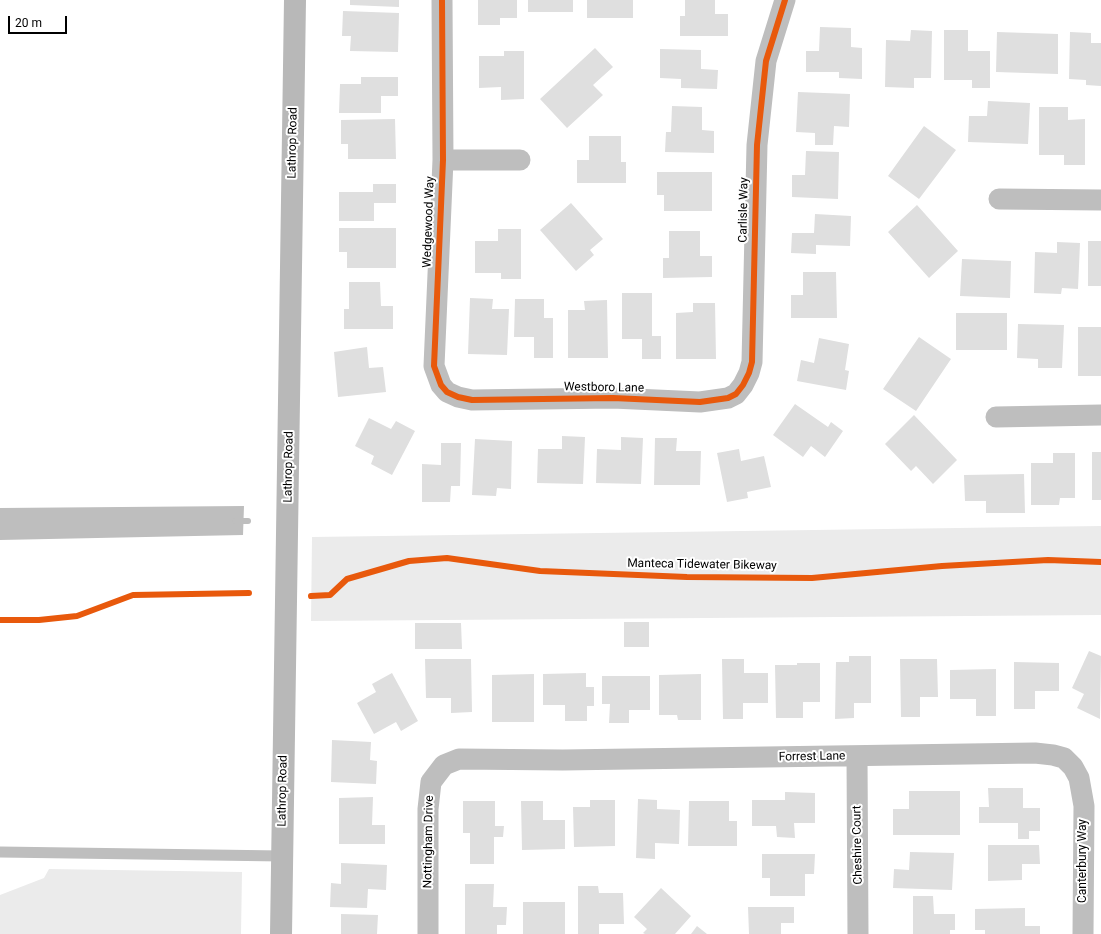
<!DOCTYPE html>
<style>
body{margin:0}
#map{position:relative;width:1101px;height:934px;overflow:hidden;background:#fff;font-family:Roboto,sans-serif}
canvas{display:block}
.scale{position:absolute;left:8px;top:16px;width:59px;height:18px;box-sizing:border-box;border:2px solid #000;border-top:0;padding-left:5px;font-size:12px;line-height:14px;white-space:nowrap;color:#000;-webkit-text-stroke:3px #fff;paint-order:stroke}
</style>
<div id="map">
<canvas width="1101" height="934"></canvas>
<div class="scale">20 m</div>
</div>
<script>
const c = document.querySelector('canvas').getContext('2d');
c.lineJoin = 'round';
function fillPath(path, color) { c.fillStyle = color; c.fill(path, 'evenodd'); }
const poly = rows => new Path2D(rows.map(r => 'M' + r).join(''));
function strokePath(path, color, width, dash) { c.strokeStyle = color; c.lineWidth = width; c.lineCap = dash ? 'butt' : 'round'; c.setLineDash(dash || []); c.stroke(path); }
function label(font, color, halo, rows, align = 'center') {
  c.font = font + ' Roboto,sans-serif'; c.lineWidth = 4; c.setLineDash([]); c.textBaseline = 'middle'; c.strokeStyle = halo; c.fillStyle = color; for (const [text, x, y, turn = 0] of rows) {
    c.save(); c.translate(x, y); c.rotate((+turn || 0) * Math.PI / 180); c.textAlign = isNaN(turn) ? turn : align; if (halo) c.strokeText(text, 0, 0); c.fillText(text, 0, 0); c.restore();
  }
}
const green = poly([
 [1101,526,1101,615,311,621,312,537],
 [49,869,242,872,241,934,0,934,0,895,44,878]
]);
const water = poly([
 [244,506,243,535,0,540,0,508]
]);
const stream = poly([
 [235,521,248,521]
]);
const building = poly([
 [350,0,399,0,399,7,350,5],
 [478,0,517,0,517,18,500,18,500,25,478,25],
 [528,0,573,0,573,12,528,12],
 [587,0,633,0,633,18,587,18],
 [685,0,715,0,715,14,728,14,728,36,680,36,680,16,685,16],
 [343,11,399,13,398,52,350,51,351,36,342,36],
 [820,27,851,28,851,47,862,48,862,79,839,78,839,72,806,72,806,51,819,51],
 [911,30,932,31,931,78,914,78,914,88,885,87,886,40,910,41],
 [944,30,968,30,968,51,990,51,990,88,972,88,972,80,944,80],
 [997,32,1058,34,1058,74,996,72],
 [1070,32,1091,33,1091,43,1101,43,1101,86,1086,85,1086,80,1069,79],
 [595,48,613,67,593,85,603,95,567,128,540,99],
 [660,49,701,50,701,69,718,70,717,89,681,88,681,79,660,78],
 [504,51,524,51,524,99,501,100,501,87,479,88,479,56,504,56],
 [361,77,398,77,398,96,381,96,381,113,339,113,340,84,361,84],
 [798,92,850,94,849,127,834,126,833,145,815,145,815,133,796,132],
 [988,101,1030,103,1028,144,968,142,969,116,987,116],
 [672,106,702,107,702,130,714,131,714,153,665,152,666,132,671,132],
 [1039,107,1068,107,1068,120,1085,119,1085,165,1064,165,1064,155,1039,155],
 [395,119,396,159,348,159,348,144,341,144,341,120],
 [924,126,956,150,919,199,888,176],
 [589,136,621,136,621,162,626,162,626,183,577,183,577,160,589,160],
 [806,151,839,152,838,199,792,197,792,175,805,175],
 [657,172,712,172,712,211,664,211,664,195,657,195],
 [373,184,396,184,396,203,374,203,374,221,339,221,339,192,373,192],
 [571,203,603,239,590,250,594,255,576,271,540,230],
 [917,205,958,251,929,278,888,232],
 [815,214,851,216,850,246,816,245,816,254,791,253,792,233,814,233],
 [339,228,396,228,396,268,347,268,347,252,339,252],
 [498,229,521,229,521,279,501,279,501,273,475,273,475,241,498,241],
 [669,231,700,231,700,256,712,256,712,277,663,278,663,258,669,258],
 [1088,241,1101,241,1101,286,1088,286],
 [1057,242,1080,243,1078,289,1062,288,1061,294,1034,293,1035,252,1057,253],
 [962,259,1011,261,1010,298,960,296],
 [803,272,836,272,837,318,791,318,791,295,803,295],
 [349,282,380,282,381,306,393,306,393,329,344,329,344,309,349,309],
 [622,293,652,293,652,336,661,336,661,359,642,359,642,339,622,339],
 [470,298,493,299,492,309,509,309,507,355,468,354],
 [515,299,544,299,544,318,553,318,553,358,534,358,534,337,514,337],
 [607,300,608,358,568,358,568,310,585,310,584,301],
 [693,303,715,303,716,359,676,359,676,313,693,312],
 [956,313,1007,313,1007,350,956,350],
 [1018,324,1064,325,1062,368,1038,368,1038,359,1017,358],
 [1078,327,1101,327,1101,376,1078,376],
 [919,337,951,359,916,411,883,389],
 [819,338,849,344,845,370,849,371,846,390,797,381,801,360,814,363],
 [367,347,369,368,383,367,386,392,338,397,334,352],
 [795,404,828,427,831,422,843,431,825,457,811,446,803,457,773,435],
 [914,415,957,460,933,484,916,466,911,471,885,444],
 [369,418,391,429,396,421,415,431,392,475,371,464,374,456,355,446],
 [562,436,585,437,583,484,537,483,538,449,562,449],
 [621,437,643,438,641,484,596,483,597,449,621,450],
 [655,438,677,438,676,451,701,451,700,485,654,485],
 [475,439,512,441,511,489,497,488,496,496,472,495],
 [441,443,461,443,460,486,451,486,450,502,422,502,422,464,441,465],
 [739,449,741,461,764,456,771,487,747,492,748,498,727,502,717,453],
 [1092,452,1101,452,1101,500,1092,500],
 [1053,453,1075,453,1075,498,1060,498,1059,505,1031,505,1031,463,1053,463],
 [1024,474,1025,513,986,513,986,501,965,501,964,475],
 [624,622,649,622,649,647,624,647],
 [415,623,461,623,462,649,415,649],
 [1089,651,1101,656,1100,719,1077,708,1084,694,1072,688],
 [849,656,871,656,871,703,854,703,854,718,835,719,836,662,849,662],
 [425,659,471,659,472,712,451,713,451,698,426,698],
 [722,659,744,659,744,673,768,673,768,703,743,703,743,719,723,719],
 [900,659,937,659,938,697,920,697,920,717,901,717],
 [1014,662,1059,663,1059,691,1035,691,1035,709,1014,709],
 [797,663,820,663,820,702,803,702,803,718,776,718,775,665,797,665],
 [996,669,996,716,976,716,976,699,950,699,950,670],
 [392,673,418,721,401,731,396,722,374,734,357,703,376,692,372,684],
 [586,673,586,687,594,687,594,706,587,706,587,721,565,721,565,705,543,705,543,674],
 [534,674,534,722,492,722,492,675],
 [701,674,701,720,678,720,677,715,659,715,659,675],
 [602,676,650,676,650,710,629,710,629,723,609,723,610,704,602,704],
 [332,740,371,742,370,760,377,761,376,784,331,782],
 [988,788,1023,788,1023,808,1040,808,1040,831,1029,831,1029,839,1018,839,1018,823,979,823,979,807,989,807],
 [909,791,960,791,960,835,893,835,893,809,909,809],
 [785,792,815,793,815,823,794,823,795,838,777,837,776,826,752,826,752,800,785,800],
 [373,797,372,825,385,825,385,844,339,844,339,798],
 [638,799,657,800,657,809,680,810,679,844,655,843,655,859,636,858],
 [590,800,615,800,615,846,574,847,573,807,590,807],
 [463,801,495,801,495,826,504,826,503,837,494,837,494,864,470,864,470,833,463,833],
 [521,801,543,801,543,820,565,820,565,849,522,850],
 [689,801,729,801,729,821,737,821,737,846,688,846],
 [988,845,1039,845,1040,864,1022,864,1022,880,988,881],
 [910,852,954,853,952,890,893,888,894,869,909,870],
 [762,854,815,854,814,874,805,874,805,896,770,896,770,878,762,878],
 [341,863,387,865,386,890,368,889,367,908,330,907,331,883,341,884],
 [465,884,494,884,493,907,507,907,506,925,497,925,497,934,465,934],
 [578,886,598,886,599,893,623,893,624,924,599,924,599,934,578,934],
 [661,888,691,916,675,934,645,934,643,933,647,929,634,917],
 [913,896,933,896,934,914,955,914,955,930,950,930,950,934,913,934],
 [523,902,565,902,565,934,523,934],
 [748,907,794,907,794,923,781,923,781,934,749,934],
 [1025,908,1025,926,1040,926,1040,934,985,934,985,930,975,930,975,909],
 [341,914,378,915,377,934,341,934],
 [697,926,707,934,691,934]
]);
const lane = poly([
 [0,852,282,856]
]);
const street = poly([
 [442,0,443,160,434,366,441,385,447,392,458,397,472,400,613,398,700,402,728,398,736,394,743,385,749,373,752,362,757,145,766,61,785,0],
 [443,160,520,160],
 [999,199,1101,200],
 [996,417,1101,415],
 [857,756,858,934],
 [428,934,428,809,431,782,444,765,459,759,563,760,1035,753,1053,755,1064,758,1073,767,1079,778,1084,806,1083,934]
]);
const secondary = poly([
 [281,934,295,0]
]);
const cycleway = poly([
 [442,0,443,160,434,366,441,385,447,392,458,397,472,400,613,398,700,402,728,398,736,394,743,385,749,373,752,362,757,145,766,61,785,0],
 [311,596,330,595,347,579,409,561,447,558,540,571,687,577,812,578,942,566,1048,560,1101,562],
 [0,620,39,620,77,616,133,595,249,593]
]);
const streetNames = [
 ["Lathrop Road",293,143,-89],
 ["Carlisle Way",744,210,-89],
 ["Wedgewood Way",429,222,-88],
 ["Westboro Lane",604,388,1],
 ["Lathrop Road",289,467,-89],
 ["Manteca Tidewater Bikeway",702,565,1],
 ["Forrest Lane",812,757,-1],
 ["Lathrop Road",283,791,-89],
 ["Nottingham Drive",429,842,-89],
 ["Cheshire Court",858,845,-91],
 ["Canterbury Way",1083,861,-90]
];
fillPath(green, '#ebebeb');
fillPath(water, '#bebebe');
strokePath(stream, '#bebebe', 6);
fillPath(building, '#dfdfdf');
strokePath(lane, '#bebebe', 11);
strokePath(street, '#bebebe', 21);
strokePath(secondary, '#b8b8b8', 22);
strokePath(cycleway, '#e8590c', 6);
label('12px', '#000', '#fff', streetNames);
</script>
